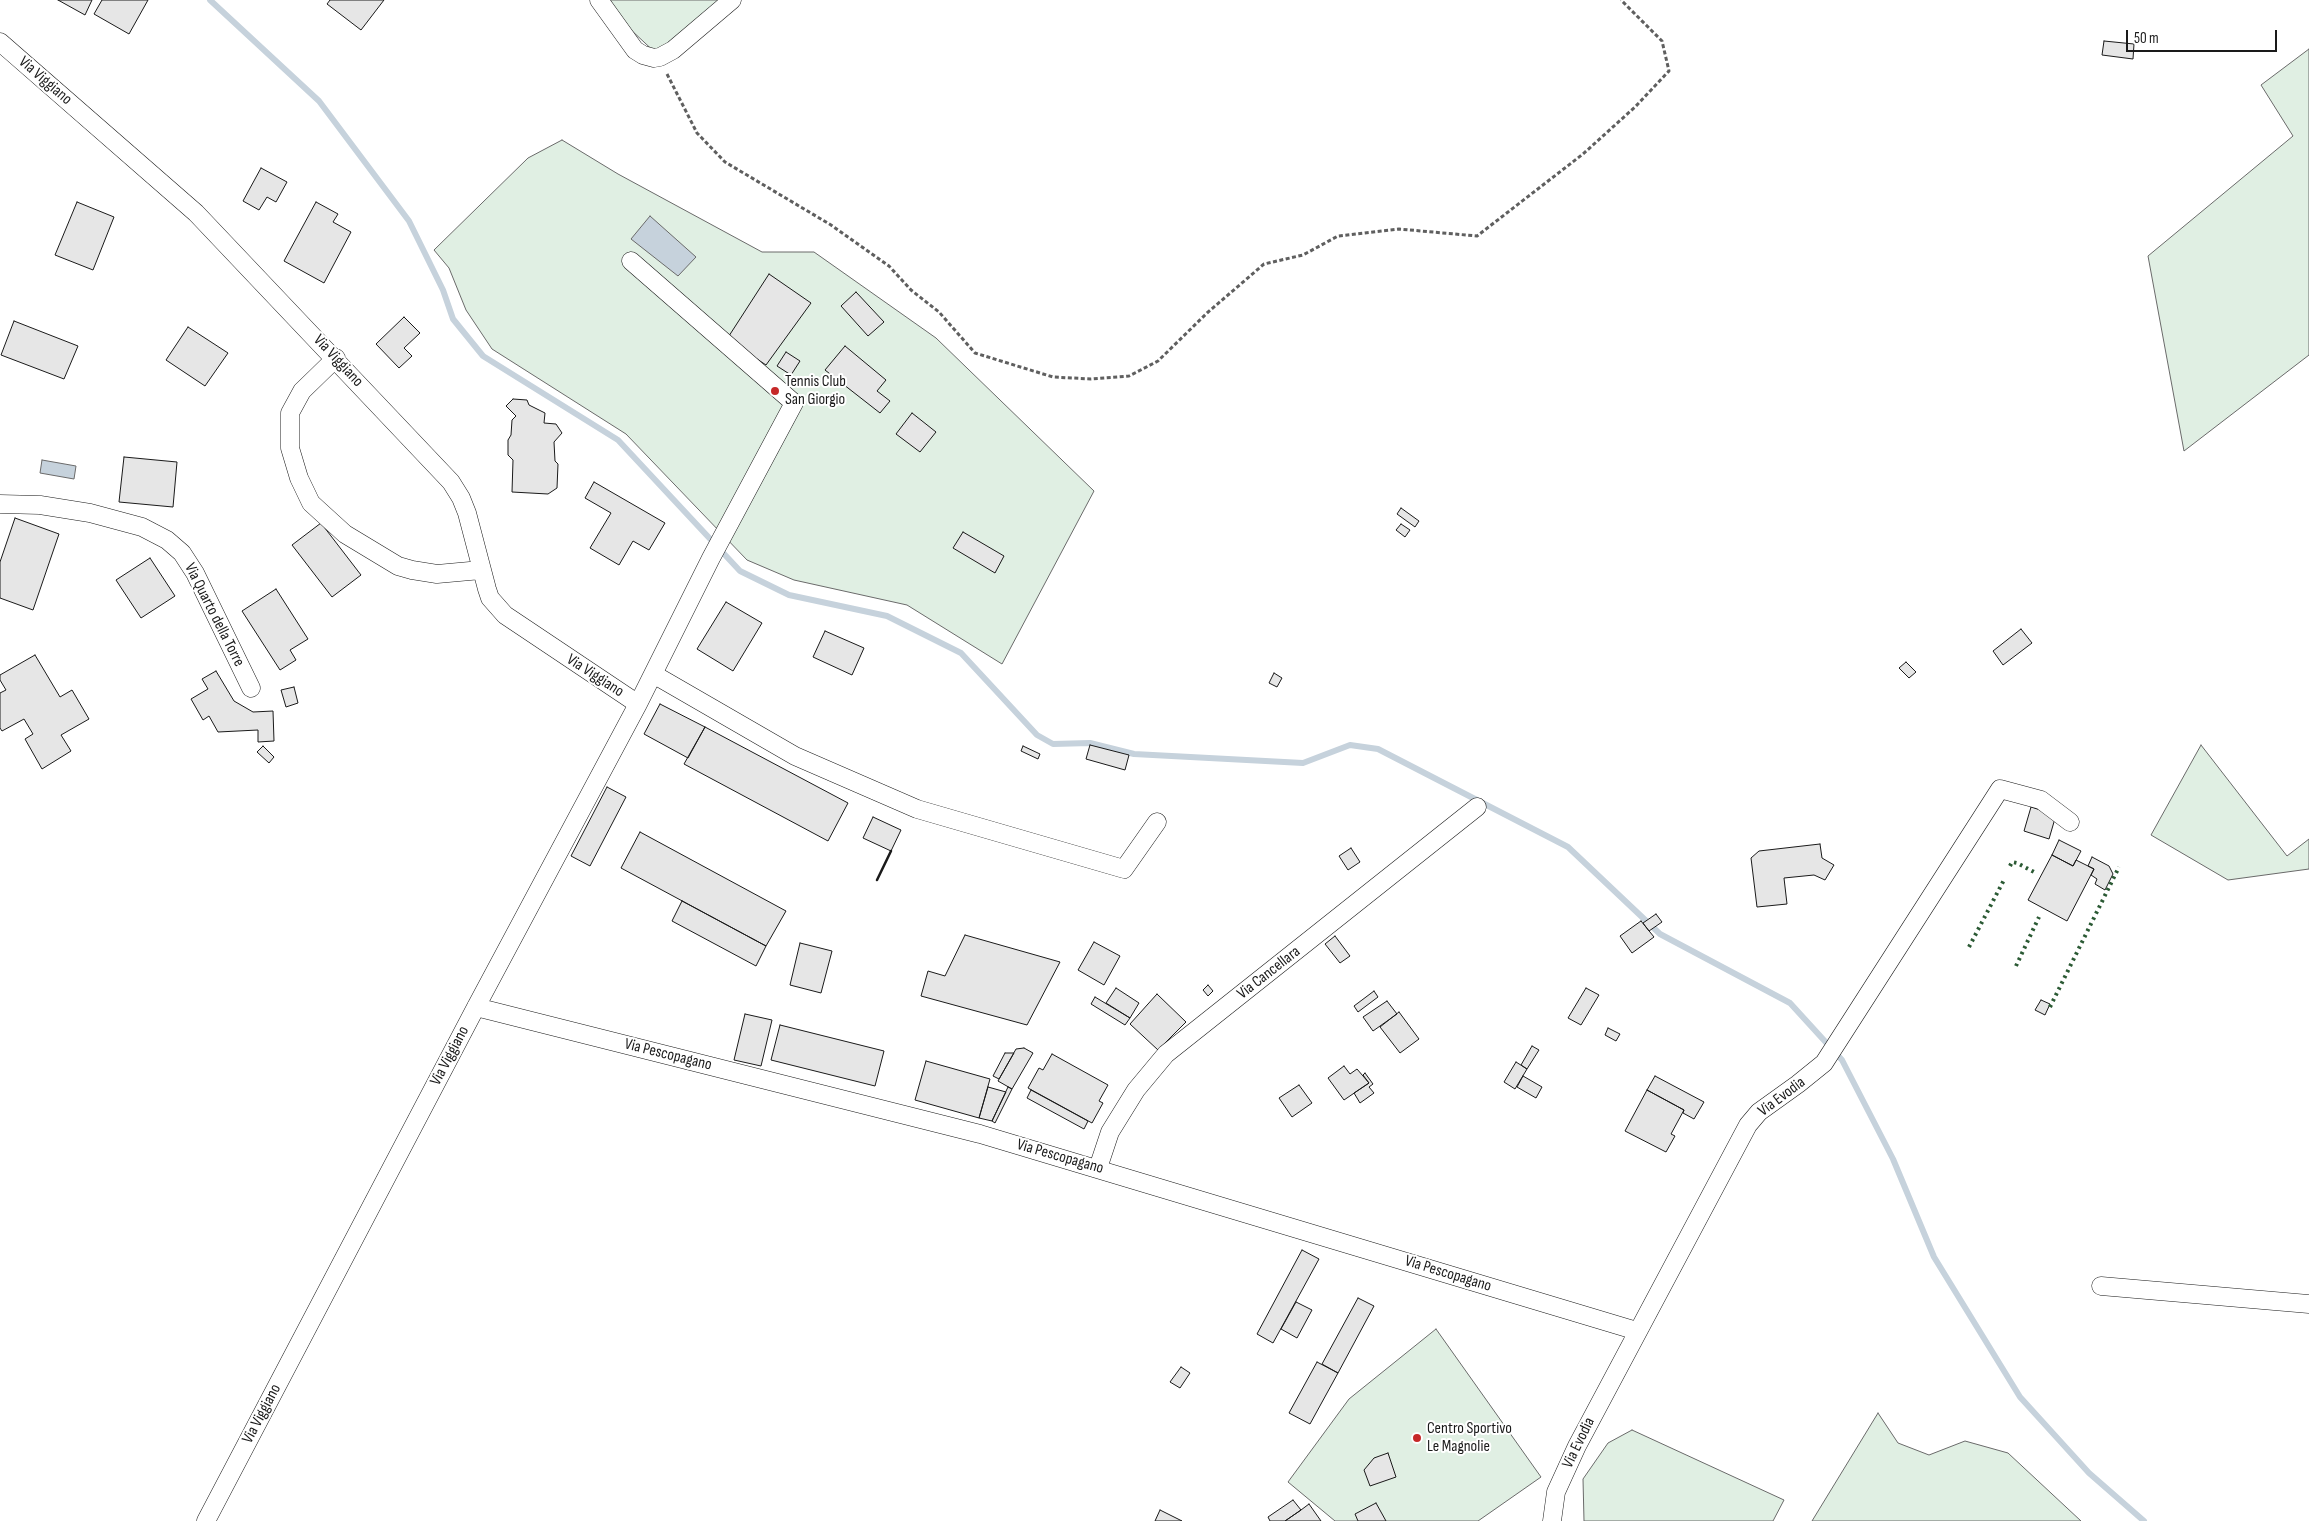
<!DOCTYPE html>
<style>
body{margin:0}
#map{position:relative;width:2309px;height:1521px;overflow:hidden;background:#fff;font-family:"Sofia Sans Condensed",sans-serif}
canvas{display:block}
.scale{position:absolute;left:2126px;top:30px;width:151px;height:22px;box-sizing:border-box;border:2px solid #1a1a1a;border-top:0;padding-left:6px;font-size:15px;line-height:18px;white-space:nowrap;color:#1a1a1a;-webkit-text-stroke:4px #fff;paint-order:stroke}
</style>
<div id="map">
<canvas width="2309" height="1521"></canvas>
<div class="scale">50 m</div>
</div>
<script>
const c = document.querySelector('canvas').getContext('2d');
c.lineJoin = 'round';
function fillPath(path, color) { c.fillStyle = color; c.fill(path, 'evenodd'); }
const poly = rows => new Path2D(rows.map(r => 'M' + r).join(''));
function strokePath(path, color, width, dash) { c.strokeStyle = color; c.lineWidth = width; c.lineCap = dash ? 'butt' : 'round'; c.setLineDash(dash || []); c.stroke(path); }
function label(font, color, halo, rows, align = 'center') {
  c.font = font + ' "Sofia Sans Condensed",sans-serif'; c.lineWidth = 4; c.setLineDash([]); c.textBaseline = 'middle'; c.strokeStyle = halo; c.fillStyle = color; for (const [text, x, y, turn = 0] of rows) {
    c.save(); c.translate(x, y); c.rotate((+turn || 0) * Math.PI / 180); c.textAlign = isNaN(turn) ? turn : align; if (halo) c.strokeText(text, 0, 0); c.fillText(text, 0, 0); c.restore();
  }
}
const green = poly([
 [599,0,731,0,660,57,599,0],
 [2309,49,2309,355,2184,451,2148,256,2293,136,2261,85,2309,49],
 [562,140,618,174,762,252,814,252,936,338,1094,491,1002,664,907,605,794,580,747,560,626,434,492,349,466,310,449,268,434,250,528,158,562,140],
 [2201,745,2287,856,2309,839,2309,869,2228,880,2151,835,2201,745],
 [1436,1329,1541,1477,1478,1521,1335,1521,1288,1482,1349,1399,1436,1329],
 [1878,1413,1898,1443,1929,1455,1965,1441,2008,1453,2081,1521,1812,1521,1878,1413],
 [1632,1430,1784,1500,1773,1521,1584,1521,1583,1479,1608,1443,1632,1430]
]);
const water = poly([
 [650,216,696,257,678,276,631,239,650,216],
 [42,460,76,466,74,479,40,473,42,460]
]);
const stream = poly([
 [210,0,319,101,409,221,443,290,453,319,483,356,618,440,740,571,789,595,887,616,961,653,1037,735,1053,744,1090,743,1134,754,1303,763,1350,745,1378,749,1568,847,1660,934,1790,1003,1842,1060,1893,1159,1934,1257,2020,1397,2089,1473,2144,1521]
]);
const building = poly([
 [58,0,92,0,85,15,58,0],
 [102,0,148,0,129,34,94,14,102,0],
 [330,0,384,0,361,30,327,4,330,0],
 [2104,41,2134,44,2133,59,2102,55,2104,41],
 [261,168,287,182,276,202,267,197,259,210,243,201,261,168],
 [77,202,114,217,93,270,55,255,77,202],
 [316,202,338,214,333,222,351,232,324,283,284,261,316,202],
 [769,274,811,303,766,365,727,339,769,274],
 [856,292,884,322,868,336,841,306,856,292],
 [404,317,420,333,404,348,412,356,399,368,376,344,404,317],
 [14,321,78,346,64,379,1,355,14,321],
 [188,327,228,353,205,386,166,360,188,327],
 [845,346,886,380,877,391,890,401,880,413,825,370,845,346],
 [786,352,800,361,791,375,777,366,786,352],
 [513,399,527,400,529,405,545,413,544,423,556,424,562,433,554,442,555,461,558,464,557,488,548,494,512,492,513,460,508,455,508,440,511,435,512,420,516,416,506,406,513,399],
 [912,413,936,432,920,452,896,434,912,413],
 [124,457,177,462,173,507,119,502,124,457],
 [594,482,665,523,649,550,633,541,619,565,590,548,611,513,585,498,594,482],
 [1401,508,1419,521,1415,527,1397,514,1401,508],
 [15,518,59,534,33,610,0,598,0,562,15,518],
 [321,523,361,575,332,597,292,545,321,523],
 [1401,524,1410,530,1405,537,1396,530,1401,524],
 [963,532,1004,556,995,573,953,548,963,532],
 [150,558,175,596,141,618,116,580,150,558],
 [276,589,308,639,290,650,296,660,280,670,242,611,276,589],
 [726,602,762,623,733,671,697,649,726,602],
 [2021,629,2032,643,2003,665,1993,651,2021,629],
 [825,631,864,648,852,675,813,657,825,631],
 [35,655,60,697,72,690,89,719,61,735,71,751,42,769,25,739,33,734,24,719,2,731,0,728,0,693,6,690,0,680,0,675,35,655],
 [1906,662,1916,672,1909,678,1899,668,1906,662],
 [216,671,234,701,253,712,273,711,274,741,258,742,258,730,218,732,209,716,203,720,191,699,208,689,202,679,216,671],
 [1274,673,1282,678,1277,687,1269,683,1274,673],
 [294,687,298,703,286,707,281,690,294,687],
 [660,704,705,727,688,758,644,734,660,704],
 [705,727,848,803,828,841,684,764,705,727],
 [1090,745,1129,755,1125,770,1086,759,1090,745],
 [263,746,274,757,269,763,257,752,263,746],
 [1023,746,1040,754,1038,759,1021,751,1023,746],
 [607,787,626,797,590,866,571,856,607,787],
 [2031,807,2056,815,2049,839,2024,831,2031,807],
 [873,817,901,830,891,851,863,838,873,817],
 [640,832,786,911,766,946,621,868,640,832],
 [2059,840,2081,851,2073,866,2052,855,2059,840],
 [1820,844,1822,858,1834,865,1825,880,1814,875,1784,878,1787,904,1757,907,1751,858,1759,851,1820,844],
 [1351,848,1360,862,1348,870,1339,856,1351,848],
 [2052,855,2073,866,2076,860,2094,869,2067,921,2028,900,2052,855],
 [2092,857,2109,866,2113,874,2105,890,2095,884,2097,879,2091,875,2094,869,2088,866,2092,857],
 [682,901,766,946,756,966,672,921,682,901],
 [1656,914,1662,922,1649,931,1643,923,1656,914],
 [1641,921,1654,937,1632,953,1620,936,1641,921],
 [965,935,1060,962,1027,1025,921,996,928,971,945,976,965,935],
 [1335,936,1350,956,1340,963,1325,944,1335,936],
 [1094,942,1120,956,1104,985,1078,970,1094,942],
 [800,943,832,951,821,993,790,985,800,943],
 [1208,985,1213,991,1208,996,1203,990,1208,985],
 [1116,988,1139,1003,1130,1018,1106,1003,1116,988],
 [1586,988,1599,995,1581,1025,1568,1018,1586,988],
 [1374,991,1378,997,1358,1012,1354,1006,1374,991],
 [1157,994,1186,1022,1158,1050,1130,1024,1157,994],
 [1095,997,1130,1018,1125,1025,1091,1004,1095,997],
 [2041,1000,2050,1004,2045,1015,2035,1010,2041,1000],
 [1387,1001,1397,1014,1373,1031,1363,1017,1387,1001],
 [1399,1012,1419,1039,1400,1053,1380,1027,1399,1012],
 [745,1014,772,1020,761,1066,734,1060,745,1014],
 [780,1025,884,1051,875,1086,771,1060,780,1025],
 [1608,1028,1620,1034,1616,1041,1605,1035,1608,1028],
 [1532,1046,1539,1050,1527,1069,1521,1065,1532,1046],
 [1024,1048,1033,1053,1012,1089,998,1081,1016,1049,1024,1048],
 [1005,1053,1014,1053,999,1079,993,1076,1005,1053],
 [1052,1054,1108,1085,1099,1101,1103,1103,1092,1123,1028,1088,1039,1068,1043,1070,1052,1054],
 [926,1061,990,1079,979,1118,915,1100,926,1061],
 [1516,1062,1527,1069,1515,1089,1504,1082,1516,1062],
 [1344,1066,1350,1074,1357,1069,1369,1083,1344,1100,1328,1078,1344,1066],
 [1365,1073,1373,1084,1369,1087,1374,1093,1360,1103,1354,1093,1369,1083,1363,1075,1365,1073],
 [1523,1076,1542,1087,1536,1098,1517,1087,1523,1076],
 [1655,1076,1704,1102,1694,1119,1683,1113,1684,1110,1647,1090,1655,1076],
 [1299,1085,1312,1103,1292,1117,1279,1098,1299,1085],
 [988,1087,1006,1092,992,1121,979,1118,988,1087],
 [1008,1087,1012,1089,995,1123,992,1121,1008,1087],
 [1031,1090,1088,1121,1084,1129,1027,1098,1031,1090],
 [1647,1090,1684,1110,1671,1134,1675,1136,1666,1152,1625,1131,1647,1090],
 [1302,1250,1319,1259,1273,1343,1257,1334,1302,1250],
 [1358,1298,1374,1306,1338,1373,1322,1364,1358,1298],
 [1296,1302,1312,1310,1297,1338,1281,1329,1296,1302],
 [1317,1362,1338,1373,1310,1424,1289,1413,1317,1362],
 [1181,1367,1190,1373,1180,1388,1170,1382,1181,1367],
 [1388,1453,1396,1477,1370,1486,1364,1470,1374,1458,1388,1453],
 [1293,1500,1301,1510,1285,1521,1270,1521,1268,1517,1293,1500],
 [1376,1503,1386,1521,1358,1521,1355,1514,1376,1503],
 [1309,1504,1321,1521,1285,1521,1301,1510,1309,1504],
 [1160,1510,1182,1521,1155,1521,1160,1510]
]);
const path = poly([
 [667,74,697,133,725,162,831,225,889,266,911,290,939,312,975,353,1053,377,1091,379,1129,376,1158,361,1207,313,1264,264,1303,255,1338,236,1399,229,1477,236,1583,154,1635,107,1669,71,1662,41,1621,0]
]);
const minor = poly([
 [599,0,635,50,643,55,654,58,660,57,673,50,732,0],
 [0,42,196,213,451,482,461,498,467,513,487,589,490,598,505,615,638,704,476,1007,206,1521],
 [631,261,794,403,711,558,638,704],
 [336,358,302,391,290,413,290,448,299,478,311,503,345,534,398,566,412,570,437,574,481,570],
 [0,504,40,505,90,513,142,527,167,540,182,553,195,573,251,688],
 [653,674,795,756,917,809,1124,869,1157,822],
 [476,1007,980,1134,1637,1331],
 [1098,1168,1110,1132,1136,1090,1166,1054,1477,807],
 [2101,1286,2309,1304],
 [1552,1521,1556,1492,1577,1446,1748,1125,1759,1112,1798,1084,1824,1063,2000,789,2041,800,2070,822]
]);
const hedge = poly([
 [2010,866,2012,862,2017,863,2034,872],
 [1969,947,2005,878],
 [2016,966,2039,917],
 [2050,1007,2119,867]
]);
const wall = poly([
 [877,880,891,851]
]);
const markers = [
 [775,391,5,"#c62828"],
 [1417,1438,5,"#c62828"]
];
const streetNames = [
 ["Via Viggiano",45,81,41],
 ["Via Viggiano",338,361,47],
 ["Via Quarto della Torre",214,615,63],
 ["Via Viggiano",595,676,33],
 ["Via Cancellara",1269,973,-38],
 ["Via Pescopagano",668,1055,14],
 ["Via Viggiano",450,1056,-62],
 ["Via Evodia",1782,1097,-37],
 ["Via Pescopagano",1060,1157,16],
 ["Via Pescopagano",1448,1274,17],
 ["Via Viggiano",262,1414,-62],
 ["Via Evodia",1579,1443,-64]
];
const poiNames = [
 ["Tennis Club",785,382],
 ["San Giorgio",785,400],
 ["Centro Sportivo",1427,1429],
 ["Le Magnolie",1427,1447]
];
fillPath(green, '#e0efe3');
strokePath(green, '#6a6a6a', 1);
fillPath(water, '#c6d2dc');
strokePath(water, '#6a6a6a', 1);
strokePath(stream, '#c6d2dc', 6);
fillPath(building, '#e6e6e6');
strokePath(building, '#1a1a1a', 1);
strokePath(minor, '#1a1a1a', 19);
strokePath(path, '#5f5f5f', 3, [4, 2.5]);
strokePath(minor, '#fff', 18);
strokePath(hedge, '#2b5a34', 4, [2.5, 4]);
strokePath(wall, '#1a1a1a', 2.5);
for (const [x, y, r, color] of markers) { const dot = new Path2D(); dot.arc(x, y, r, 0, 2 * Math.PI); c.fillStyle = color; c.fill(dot); strokePath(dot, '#fff', 2); }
label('16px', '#1a1a1a', '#fff', streetNames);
label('16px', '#1a1a1a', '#fff', poiNames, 'left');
</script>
